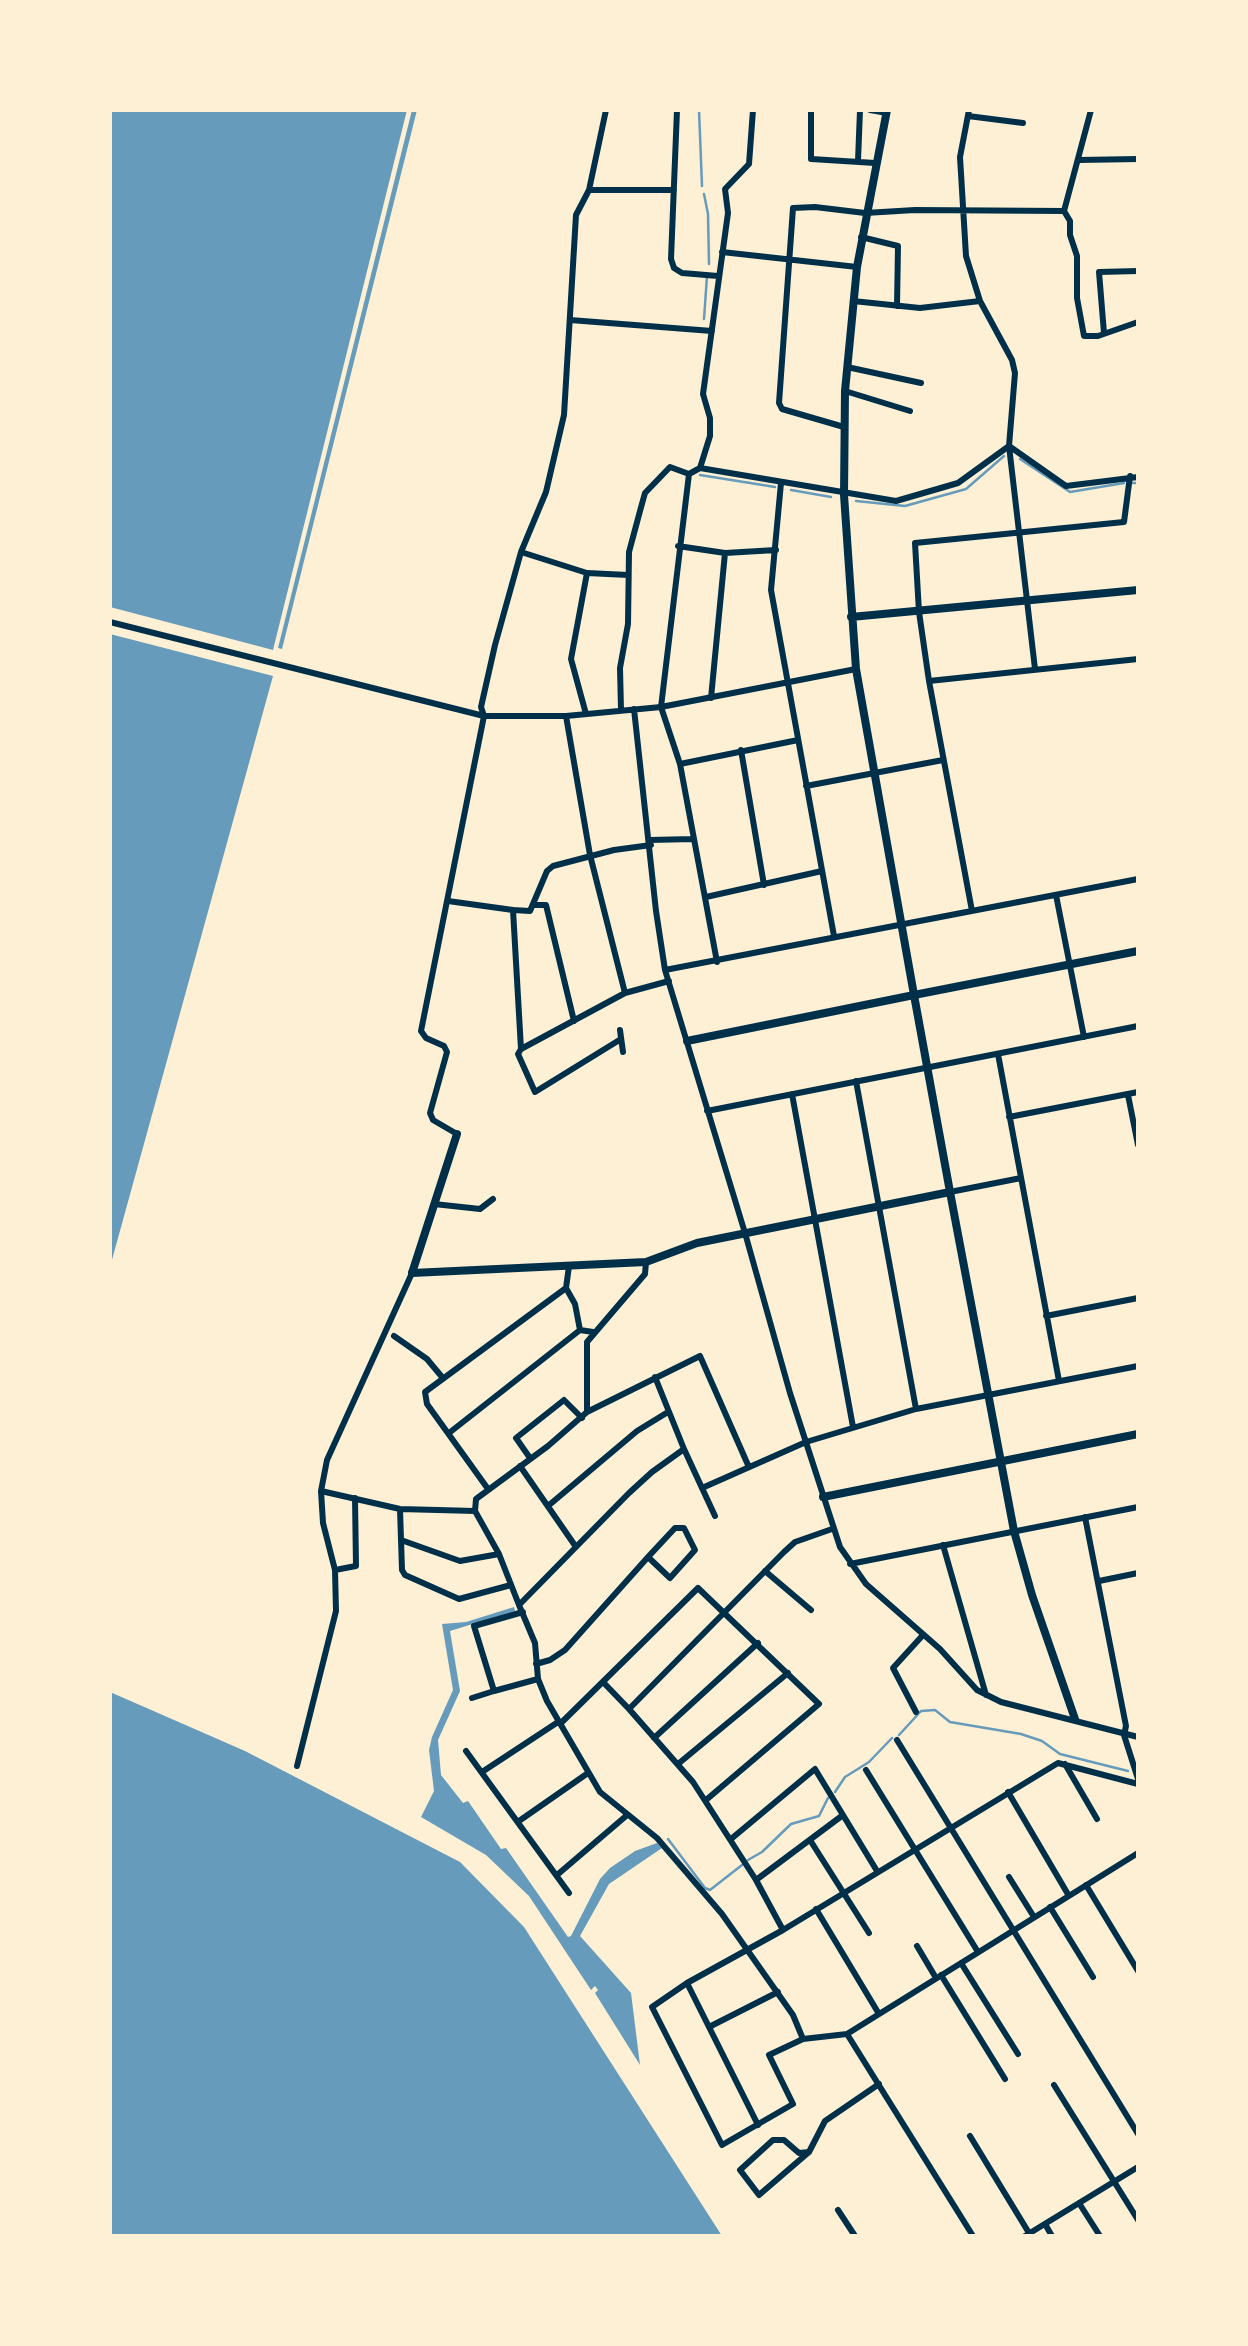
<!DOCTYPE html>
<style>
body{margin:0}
#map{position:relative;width:1248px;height:2346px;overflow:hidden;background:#fdf0d5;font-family:Commissioner,sans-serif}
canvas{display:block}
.frame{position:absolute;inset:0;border:112px solid #fdf0d5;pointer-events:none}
</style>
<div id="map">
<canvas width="1248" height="2346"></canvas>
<div class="frame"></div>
</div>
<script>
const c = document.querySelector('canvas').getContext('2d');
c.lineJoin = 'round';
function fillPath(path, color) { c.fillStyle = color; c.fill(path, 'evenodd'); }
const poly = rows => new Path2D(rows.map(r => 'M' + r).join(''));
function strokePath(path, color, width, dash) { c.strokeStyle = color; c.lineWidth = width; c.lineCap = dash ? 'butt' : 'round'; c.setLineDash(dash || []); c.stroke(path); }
const water = poly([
 [110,110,407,110,273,650,110,607],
 [412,110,417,110,282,649,278,648],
 [110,634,273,676,110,1267],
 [514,1607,515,1611,450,1631,460,1691,438,1740,441,1775,463,1803,468,1801,501,1849,506,1848,568,1937,571,1936,600,1879,610,1868,635,1851,657,1843,662,1848,609,1884,580,1936,631,1993,640,2065,595,1993,598,1990,595,1986,591,1990,529,1896,486,1855,421,1817,434,1791,429,1750,432,1737,453,1690,442,1624,466,1622],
 [110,1692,245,1751,460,1862,524,1927,722,2236,110,2236]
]);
const stream = poly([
 [699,110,702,186],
 [704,194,708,214,709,264],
 [704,319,707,276],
 [1020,459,1070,492,1124,483],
 [700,475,775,487],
 [1133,483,1138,483],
 [791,490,831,497],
 [856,501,905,506,966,489,1004,456],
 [899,1735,921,1711,935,1710,950,1722,1021,1734,1042,1741,1060,1754,1128,1771],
 [835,1792,845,1777,869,1762,892,1738],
 [668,1839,705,1888,710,1890,742,1865],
 [748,1860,762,1852,791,1824,819,1816,828,1798]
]);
const minor = poly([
 [677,110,671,259,674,268,682,273,718,276],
 [811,110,811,159,875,163],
 [870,110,887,113],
 [969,110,960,157,966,256,980,301,1012,360,1015,373,1009,446,1035,669],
 [968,116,1023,123],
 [1079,160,1138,159],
 [858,161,860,110],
 [589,190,674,190],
 [1064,211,1070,221,1070,235,1077,256,1077,298,1084,336,1098,336,1138,322],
 [861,237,898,246,897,306],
 [722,252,857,267],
 [853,301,920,308,980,301],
 [570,320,712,331],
 [1104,333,1099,272,1138,271],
 [847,367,921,383],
 [845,391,910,411],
 [844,427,782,409,779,403,793,208,815,207,865,213,915,210,1064,211,1091,110],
 [1009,446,1066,486,1138,477],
 [700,468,896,501,958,483,1009,446],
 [781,483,771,590,834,936],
 [678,546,725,553,776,550],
 [521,552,587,573],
 [110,622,484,716,566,716,661,707,856,669],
 [929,681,1138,659],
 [711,698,725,553],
 [634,709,656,911,665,970,745,1233,790,1393,840,1547,866,1584,940,1649,977,1690,1001,1702,1138,1737],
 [621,710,620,668,628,624,629,552,640,511,645,493,670,467,689,474],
 [586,714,571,659,587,573,628,575],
 [566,716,590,855,625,993],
 [741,750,764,885],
 [680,764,798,740],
 [806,786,943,760],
 [650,840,693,839],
 [651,845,614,850,553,866,547,871,530,911,513,910,521,1049,625,993,669,981],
 [1056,895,1084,1037],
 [706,897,822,871],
 [448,901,513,910],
 [534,905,546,905,574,1021],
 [972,911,929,681,919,612,915,543,1124,522,1130,476],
 [717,962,680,764,661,707,689,474,700,468,710,436,710,418,703,394,728,213,725,189,749,164,753,110],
 [665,970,1138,879],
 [620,1030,623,1052],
 [521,1049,518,1054,535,1092,621,1039],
 [998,1054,1059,1381],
 [856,1081,916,1409],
 [792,1094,853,1427],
 [1128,1095,1138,1145],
 [707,1111,1138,1026],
 [1009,1117,1138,1092],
 [457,1134,433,1120,430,1113,447,1052,444,1046,426,1038,421,1031,484,716,481,707,495,645,521,552,546,492,564,415,576,215,589,190,606,110],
 [950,1192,1021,1178],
 [434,1204,480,1209,493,1199],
 [566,1288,575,1304,580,1330],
 [1046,1316,1138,1298],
 [394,1336,427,1359,442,1377],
 [655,1377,684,1449],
 [587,1412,587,1342,645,1274,646,1262],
 [449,1433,580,1330,593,1332],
 [530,1458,516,1438,564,1400,582,1418],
 [520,1466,576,1547],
 [702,1488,715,1516],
 [488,1489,427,1404,425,1392,566,1288,569,1266],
 [321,1491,400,1509,475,1511],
 [548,1506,637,1431,668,1412],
 [400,1509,402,1570,405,1575,459,1599,511,1585],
 [1085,1517,1126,1726,1124,1735,1138,1779],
 [401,1540,460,1561,499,1554],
 [943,1545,986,1695],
 [850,1564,1138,1507],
 [335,1570,356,1566,355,1498],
 [765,1571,811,1610],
 [1099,1581,1138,1573],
 [519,1605,499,1554,475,1511,476,1499,548,1446,587,1412,700,1356,748,1465],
 [523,1612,474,1626,494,1691,538,1679],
 [536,1664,550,1660,565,1650,648,1557,675,1528,684,1528,695,1550,670,1578,648,1557],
 [603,1682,629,1709],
 [472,1698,494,1691],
 [916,1712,893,1668,923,1635],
 [560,1724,698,1588,819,1704,706,1800],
 [654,1738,758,1643],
 [897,1740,1138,2134],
 [466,1751,569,1893],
 [678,1764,788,1673],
 [1065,1764,1097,1819],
 [297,1766,336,1611,335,1570,323,1523,321,1491,327,1460,412,1273],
 [866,1770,978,1952],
 [482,1772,558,1722],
 [1138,1784,1058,1763,783,1930,687,1983,652,2007,722,2145,793,2104,769,2055,803,2039,847,2034,1138,1853],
 [1008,1792,1069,1896],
 [519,1821,588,1773],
 [731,1839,815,1769,877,1871],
 [810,1840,869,1933],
 [557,1875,626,1816],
 [1009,1877,1034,1917],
 [756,1880,843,1815],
 [1086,1885,1138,1971],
 [1050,1907,1093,1977],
 [816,1909,879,2014],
 [783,1930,756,1880,693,1782,629,1709,784,1552,795,1542,832,1529],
 [917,1946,936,1978],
 [961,1963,1018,2054],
 [941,1975,1005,2079],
 [687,1983,758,2125],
 [709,2027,778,1992],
 [847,2034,973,2236],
 [803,2039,793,2015,722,1914,657,1838,600,1792,547,1701,538,1679,535,1643,519,1605,629,1493,652,1472,684,1449,702,1488,806,1442,916,1409,1138,1366],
 [1054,2085,1138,2220],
 [970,2136,1029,2233],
 [809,2152,799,2153,784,2140,773,2140,740,2170,759,2195,809,2152,825,2121,879,2084],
 [1079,2203,1100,2236],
 [838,2210,855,2236],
 [1045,2224,1052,2236],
 [1025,2236,1138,2167]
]);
const tertiary = poly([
 [851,617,1138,590],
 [687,1041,914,995,856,669,844,495,845,391,857,267,887,110],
 [950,1192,1014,1531,1032,1595,1075,1719],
 [412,1273,457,1134],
 [823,1497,1138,1434]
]);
const secondary = poly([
 [412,1273,646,1262,697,1243,950,1192,914,995,1138,951]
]);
fillPath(water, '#669bbc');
strokePath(stream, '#669bbc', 2.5);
strokePath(minor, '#003049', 6);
strokePath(tertiary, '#003049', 8);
strokePath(secondary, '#003049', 8);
</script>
